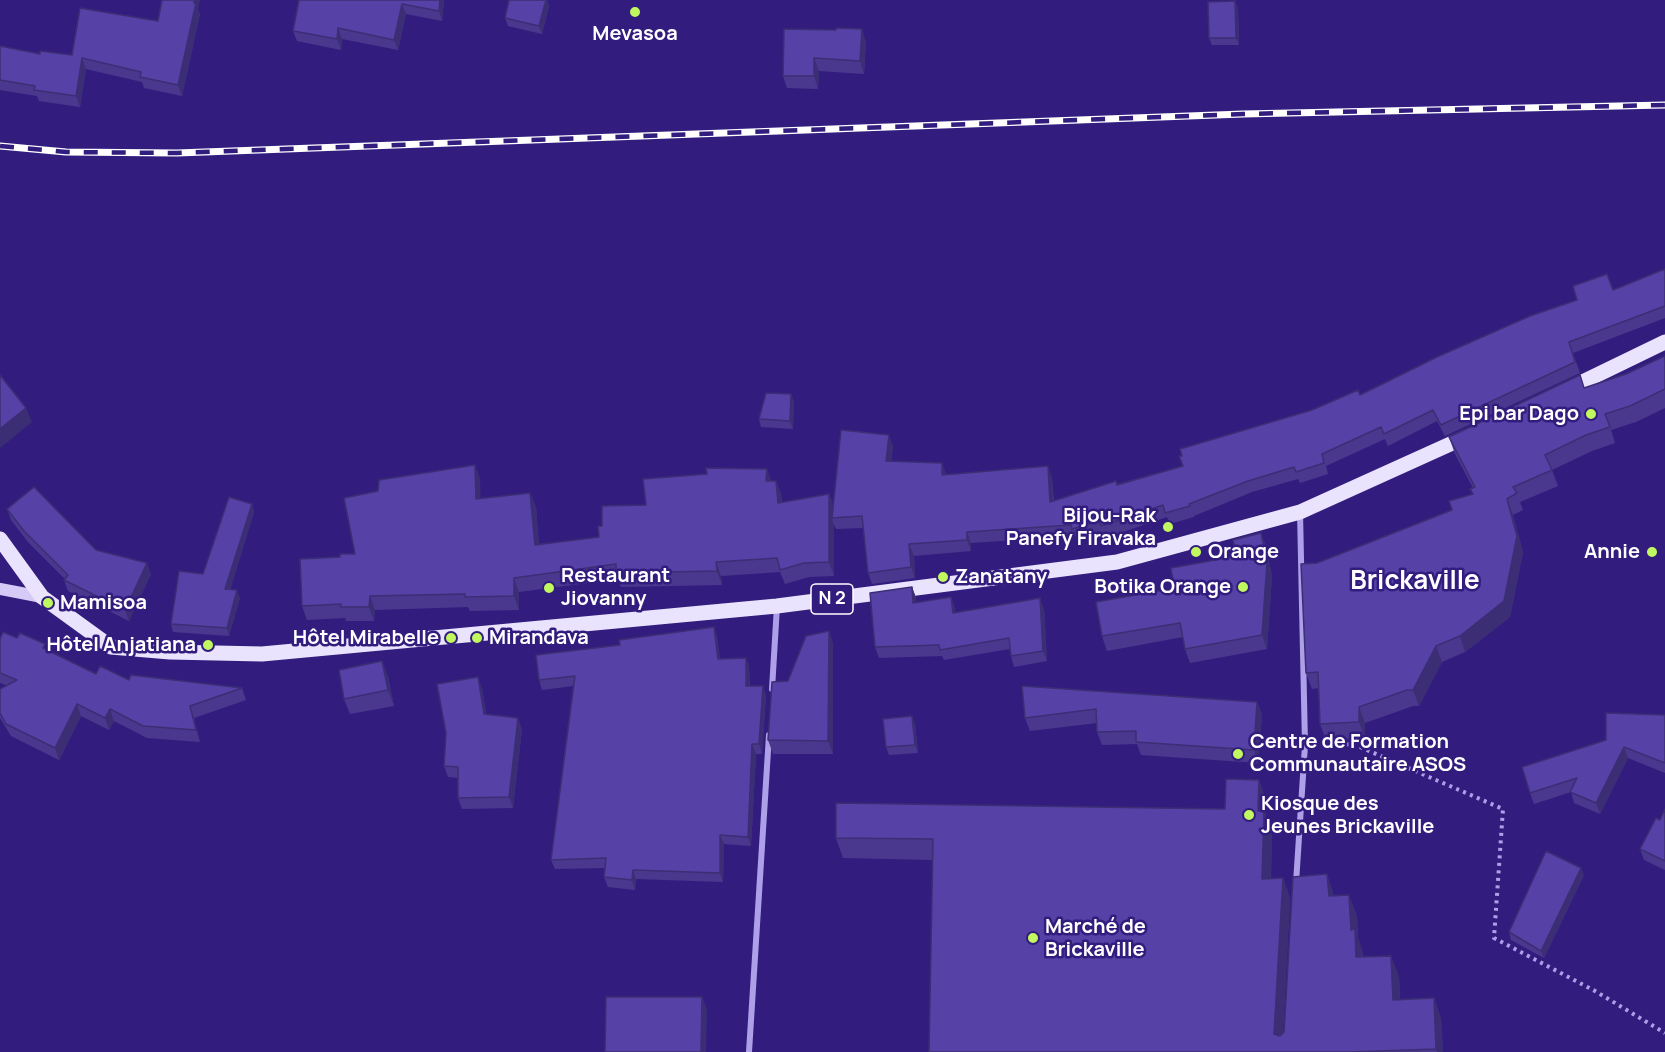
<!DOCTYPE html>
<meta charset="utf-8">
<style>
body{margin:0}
canvas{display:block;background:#321d7e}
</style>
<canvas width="1665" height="1052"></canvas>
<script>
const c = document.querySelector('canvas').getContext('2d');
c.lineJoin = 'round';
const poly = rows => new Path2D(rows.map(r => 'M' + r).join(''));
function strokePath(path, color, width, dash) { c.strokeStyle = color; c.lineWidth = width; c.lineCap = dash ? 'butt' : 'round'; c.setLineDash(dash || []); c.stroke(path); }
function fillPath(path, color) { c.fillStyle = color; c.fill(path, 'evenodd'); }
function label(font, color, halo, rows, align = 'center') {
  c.font = font + ' Manrope,sans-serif'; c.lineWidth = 5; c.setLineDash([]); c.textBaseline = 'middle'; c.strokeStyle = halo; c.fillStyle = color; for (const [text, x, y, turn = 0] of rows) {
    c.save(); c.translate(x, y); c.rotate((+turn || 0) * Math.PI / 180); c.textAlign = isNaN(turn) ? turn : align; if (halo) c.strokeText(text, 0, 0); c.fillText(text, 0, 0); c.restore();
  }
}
const path = poly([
 [1323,745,1353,744,1503,809,1494,938,1595,991,1665,1033]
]);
const street = poly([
 [772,689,777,606],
 [1296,883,1305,745,1300,512],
 [749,1052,769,735]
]);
const secondary = poly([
 [0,589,42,597]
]);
const primary = poly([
 [1566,390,1665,342],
 [0,539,42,597,111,647,170,652,262,654,777,606,1117,562,1300,512,1468,436]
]);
const rail = poly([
 [0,146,66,152,177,153,1243,114,1665,105]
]);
const wall = poly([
 [299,0,444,0,442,21,406,14,398,50,342,39,341,50,297,41,293,31],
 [509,0,547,0,549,6,542,34,508,26,505,18],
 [1235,1,1238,9,1239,45,1212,45,1209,38],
 [198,10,200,14,182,96,144,88,142,82,86,69,80,107,39,101,37,96,0,90,0,46,40,54,72,55,158,21],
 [784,29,866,42,864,74,819,71,818,89,787,88,783,76],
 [1665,269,1665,318,1573,353,1580,373,1445,436,1437,421,1388,446,1385,439,1326,466,1328,474,1300,483,1298,479,1252,492,1194,516,1194,517,1170,524,1167,517,1105,538,1103,533,1077,540,1075,536,971,543,971,551,914,556,915,578,872,584,868,573,863,528,836,529,834,525,834,576,809,577,785,584,780,572,721,576,722,585,621,587,618,579,519,592,519,610,470,611,468,607,375,610,374,621,346,621,345,618,307,620,302,606,340,557,355,554,480,479,480,498,536,507,539,544,599,537,602,526,646,505,771,481,776,481,781,494,782,502,829,494,833,504,893,446,891,461,946,474,1052,478,1054,501,1183,466,1312,410,1360,395],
 [1665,356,1665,408,1636,422,1611,430,1615,443,1592,451,1552,470,1558,486,1520,502,1523,510,1513,515,1523,552,1510,617,1465,652,1442,662,1419,706,1413,706,1365,723,1365,738,1326,740,1320,724,1319,688,1312,689,1306,673,1317,563,1452,510,1472,495,1473,488,1455,454,1449,437,1584,388,1626,374],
 [791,394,794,402,793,429,761,427,759,419],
 [252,504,254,512,230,590,240,598,229,636,173,632,171,624,203,574],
 [7,509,96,550,151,574,129,621,68,591,64,580,65,579,28,542,11,520],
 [1261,533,1266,547,1272,576,1267,649,1190,663,1185,649,1183,637,1107,651,1102,636,1174,588,1237,556],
 [912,587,916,598,916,602,955,608,955,612,1044,609,1047,661,1014,667,1011,656,1010,649,944,660,942,656,879,658,875,647],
 [714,627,717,637,720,659,746,658,749,667,750,686,766,695,762,754,756,754,751,846,724,844,723,882,636,879,635,890,608,887,604,877,605,868,555,869,551,860,573,686,542,690,539,680,620,645],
 [829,631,833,644,833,754,773,754,768,740,788,681],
 [0,639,47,650,96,674,129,680,242,688,246,700,194,718,200,742,147,738,114,721,109,730,81,716,59,760,11,736,0,718,0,689,6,685,0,683],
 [388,676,394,706,350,714,344,699],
 [1022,686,1257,702,1262,715,1258,763,1141,755,1137,744,1102,745,1097,732,1097,723,1030,731,1025,718],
 [482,688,486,714,522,729,513,808,462,809,458,798,458,778,448,777,444,766],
 [1665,715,1665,773,1628,758,1600,814,1574,803,1571,792,1534,804,1530,793,1606,740],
 [915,724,918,753,889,755,886,747],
 [1259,780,1266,801,1266,817,1272,832,1271,879,1283,878,1290,898,1283,1033,1334,896,1357,916,1358,938,1362,950,1363,957,1399,976,1400,999,1434,998,1441,1019,1443,1052,929,1052,933,860,843,858,836,838,1225,809],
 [1665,809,1665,870,1644,860,1640,849,1660,820],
 [1584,875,1544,958,1511,940,1509,932]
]);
const shadedWall = poly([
 [194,0,200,0,198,10,200,14,182,96,178,85],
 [440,0,444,0,442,21,439,11],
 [546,0,547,0,549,6,542,34,539,26],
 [1235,1,1238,9,1239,45,1236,38],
 [402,4,406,14,398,50,394,40],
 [338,28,342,39,341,50,337,39],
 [862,29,866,42,864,74,860,61],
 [82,58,86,69,80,107,76,96],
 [814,58,819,71,818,89,814,76],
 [791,394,794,402,793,429,790,421],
 [26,408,32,422,0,448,0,429],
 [889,435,893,446,890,472,886,461],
 [942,463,946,474,942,475],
 [475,465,480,479,481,513,476,499],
 [1048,466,1052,478,1054,514,1050,502],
 [767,469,772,483,766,481],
 [776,481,781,494,783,516,778,503],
 [530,493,536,507,540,559,535,545],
 [829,494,835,508,832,518,834,525,834,576,829,562],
 [1507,499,1513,515,1523,552,1510,617,1465,652,1460,636],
 [252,504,254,512,228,597,225,589],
 [967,532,971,543,971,551,967,540],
 [1261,533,1266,547,1272,576,1267,649,1262,635],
 [909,544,914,556,915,578,911,567],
 [716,562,721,576,722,585,717,571],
 [147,563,151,574,129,621,125,610],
 [514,578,519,592,519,610,514,596],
 [912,587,916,598,916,613,913,603],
 [237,590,240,598,229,636,227,628],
 [370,596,375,610,374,621,369,607],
 [951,597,955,608,957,623,953,613],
 [1040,598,1044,609,1047,661,1043,651],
 [714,627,717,637,721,668,718,659],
 [829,631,833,644,833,754,828,741],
 [1436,646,1442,662,1419,706,1413,690],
 [746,658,749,667,750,695,746,686],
 [382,661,388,676,394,706,388,690],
 [478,677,482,688,488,725,484,714],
 [763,686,766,695,762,754,759,744],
 [1257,702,1262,715,1258,763,1254,750],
 [77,704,81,716,59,760,55,748],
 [190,706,194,718,200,742,196,730],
 [1359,707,1365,723,1365,738,1359,722],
 [110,709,114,721,109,730,105,718],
 [912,716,915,724,918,753,915,745],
 [518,718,522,729,513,808,509,797],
 [752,744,756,754,751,846,748,837],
 [1624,747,1628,758,1600,814,1596,803],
 [1259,780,1266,801,1266,817,1272,832,1270,900,1262,879,1258,811],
 [720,835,724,844,723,882,720,873],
 [1581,868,1584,875,1544,958,1541,951],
 [633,870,636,879,635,890,632,880],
 [1327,874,1334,895,1336,917,1329,896],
 [1283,878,1290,898,1282,1052,1274,1034],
 [1349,895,1357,916,1358,938,1362,950,1363,978,1356,957,1351,930],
 [1391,956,1399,976,1401,1020,1393,1000],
 [702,997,707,1010,706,1052,701,1052],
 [1434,998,1441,1019,1443,1052,1437,1052,1436,1049]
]);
const building = poly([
 [162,0,194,0,194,3,196,3,178,85,140,77,141,72,82,58,76,96,34,90,35,86,0,80,0,46,40,54,40,51,72,55,80,8,158,21,162,0],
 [299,0,440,0,439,11,402,4,394,40,338,28,337,39,293,31,299,0],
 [509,0,546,0,539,26,505,18,509,0],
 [1235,1,1236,38,1209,38,1208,2,1235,1],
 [836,28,862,29,860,61,814,58,814,76,783,76,784,29,836,30,836,28],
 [1665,269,1665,306,1569,342,1575,362,1441,425,1433,410,1384,434,1381,427,1322,454,1324,463,1296,472,1294,467,1248,481,1189,504,1190,506,1165,513,1163,505,1101,526,1099,521,1072,529,1071,525,967,532,967,540,909,544,911,567,868,573,862,516,832,518,841,430,889,435,886,461,942,463,942,475,1048,466,1050,502,1116,481,1117,485,1183,466,1179,456,1182,456,1180,449,1312,410,1358,390,1360,395,1437,357,1530,316,1577,300,1573,286,1607,274,1613,290,1665,269],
 [1665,356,1665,389,1630,406,1605,414,1610,427,1586,435,1545,455,1552,470,1513,487,1517,493,1507,499,1517,536,1504,601,1460,636,1436,646,1413,690,1407,690,1359,707,1359,722,1320,724,1318,672,1306,673,1301,564,1317,563,1452,510,1449,501,1473,494,1470,489,1475,487,1449,437,1580,375,1584,388,1626,374,1665,356],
 [0,375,26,408,0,429,0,375],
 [766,393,791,394,790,421,759,419,766,393],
 [475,465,476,499,530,493,535,545,599,537,598,526,602,526,602,506,646,505,643,479,707,474,706,468,767,469,766,481,776,481,778,503,829,494,829,562,804,563,780,570,777,558,716,562,717,571,616,573,616,564,514,578,514,596,465,597,465,594,370,596,369,607,341,607,341,604,302,606,300,559,340,557,340,554,355,554,344,498,378,491,379,480,475,465],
 [34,487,96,550,147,563,125,610,64,580,68,575,24,531,7,509,34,487],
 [229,497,252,504,225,589,237,590,227,628,171,624,179,571,203,574,229,497],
 [1261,533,1267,562,1262,635,1185,649,1180,623,1102,636,1096,602,1174,588,1171,568,1237,556,1233,540,1261,533],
 [912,587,913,603,951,597,953,613,1040,598,1043,651,1011,656,1009,638,940,650,939,645,875,647,870,593,912,587],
 [714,627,718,659,746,658,746,686,763,686,759,744,752,744,748,837,720,835,720,873,633,870,632,880,604,877,606,858,551,860,575,676,539,680,536,655,620,645,619,640,714,627],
 [829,631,828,741,768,740,772,682,788,681,806,636,829,631],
 [3,632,17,638,20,633,45,644,43,648,96,674,100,666,129,680,131,675,242,688,190,706,196,730,143,726,110,709,105,718,77,704,55,748,6,724,0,713,0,689,17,680,0,673,0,639,3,632],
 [382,661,388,690,344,699,339,670,382,661],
 [478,677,484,714,518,718,509,797,458,798,458,767,444,766,446,733,437,684,478,677],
 [1022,686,1257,702,1254,750,1136,742,1136,731,1097,732,1096,709,1025,718,1022,686],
 [1606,713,1665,715,1665,763,1624,747,1596,803,1570,792,1577,778,1530,793,1522,767,1606,740,1606,713],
 [912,716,915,745,886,747,883,719,912,716],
 [1226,779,1259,780,1258,811,1264,811,1262,879,1283,878,1274,1034,1280,1036,1284,1032,1293,877,1327,874,1329,896,1349,895,1351,930,1355,929,1356,957,1391,956,1393,1000,1434,998,1436,1049,1352,1052,929,1052,933,839,836,838,836,803,1225,809,1226,779],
 [1665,809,1665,861,1640,849,1656,818,1660,820,1665,809],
 [1546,851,1581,868,1541,951,1509,932,1546,851],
 [606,997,702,997,701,1052,605,1052,606,997]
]);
const markers = [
 [635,12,6,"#c1f85f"],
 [1591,414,6,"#c1f85f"],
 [1168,527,6,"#c1f85f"],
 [1196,552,6,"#c1f85f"],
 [1652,552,6,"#c1f85f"],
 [943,577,6,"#c1f85f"],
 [1243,587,6,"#c1f85f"],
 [549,588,6,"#c1f85f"],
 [48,603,6,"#c1f85f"],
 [451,638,6,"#c1f85f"],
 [477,638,6,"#c1f85f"],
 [208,645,6,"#c1f85f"],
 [1238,754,6,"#c1f85f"],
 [1249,815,6,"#c1f85f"],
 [1033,938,6,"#c1f85f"]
];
const shields = [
 [832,599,42]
];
const shieldNames = [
 ["N 2",832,599]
];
const poiNames = [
 ["Mevasoa",635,34,"center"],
 ["Epi bar Dago",1579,414,"right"],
 ["Bijou-Rak",1156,516,"right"],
 ["Panefy Firavaka",1156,539,"right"],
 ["Orange",1208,552],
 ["Annie",1640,552,"right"],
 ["Restaurant",561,576],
 ["Jiovanny",561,599],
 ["Zanatany",955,577],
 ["Botika Orange",1231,587,"right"],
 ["Mamisoa",60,603],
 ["Hôtel Mirabelle",439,638,"right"],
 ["Mirandava",489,638],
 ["Hôtel Anjatiana",196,645,"right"],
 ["Centre de Formation",1250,742],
 ["Communautaire ASOS",1250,765],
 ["Kiosque des",1261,804],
 ["Jeunes Brickaville",1261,827],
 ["Marché de",1045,927],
 ["Brickaville",1045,950]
];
const districtNames = [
 ["Brickaville",1415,582]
];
strokePath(path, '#aea0e8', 4, [3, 4.5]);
strokePath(street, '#aea0e8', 6);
strokePath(secondary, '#d5cbf6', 12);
strokePath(primary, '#eae3fe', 15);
strokePath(rail, '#fff', 7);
strokePath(rail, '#321d7e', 4.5, [14]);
fillPath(wall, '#4a388f');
fillPath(shadedWall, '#3c2e74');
fillPath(building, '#5641a6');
strokePath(building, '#3c2e74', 1.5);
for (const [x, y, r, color] of markers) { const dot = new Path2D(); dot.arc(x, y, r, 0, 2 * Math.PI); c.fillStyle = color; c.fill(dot); strokePath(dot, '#321d7e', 2); }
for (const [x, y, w] of shields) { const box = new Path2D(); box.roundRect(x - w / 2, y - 15, w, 30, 4.5); c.fillStyle = '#321d7e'; c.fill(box); strokePath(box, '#fff', 1.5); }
label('bold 18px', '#fff', null, shieldNames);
label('bold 20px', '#fff', '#321d7e', poiNames, 'left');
label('bold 26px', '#fff', '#321d7e', districtNames);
</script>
